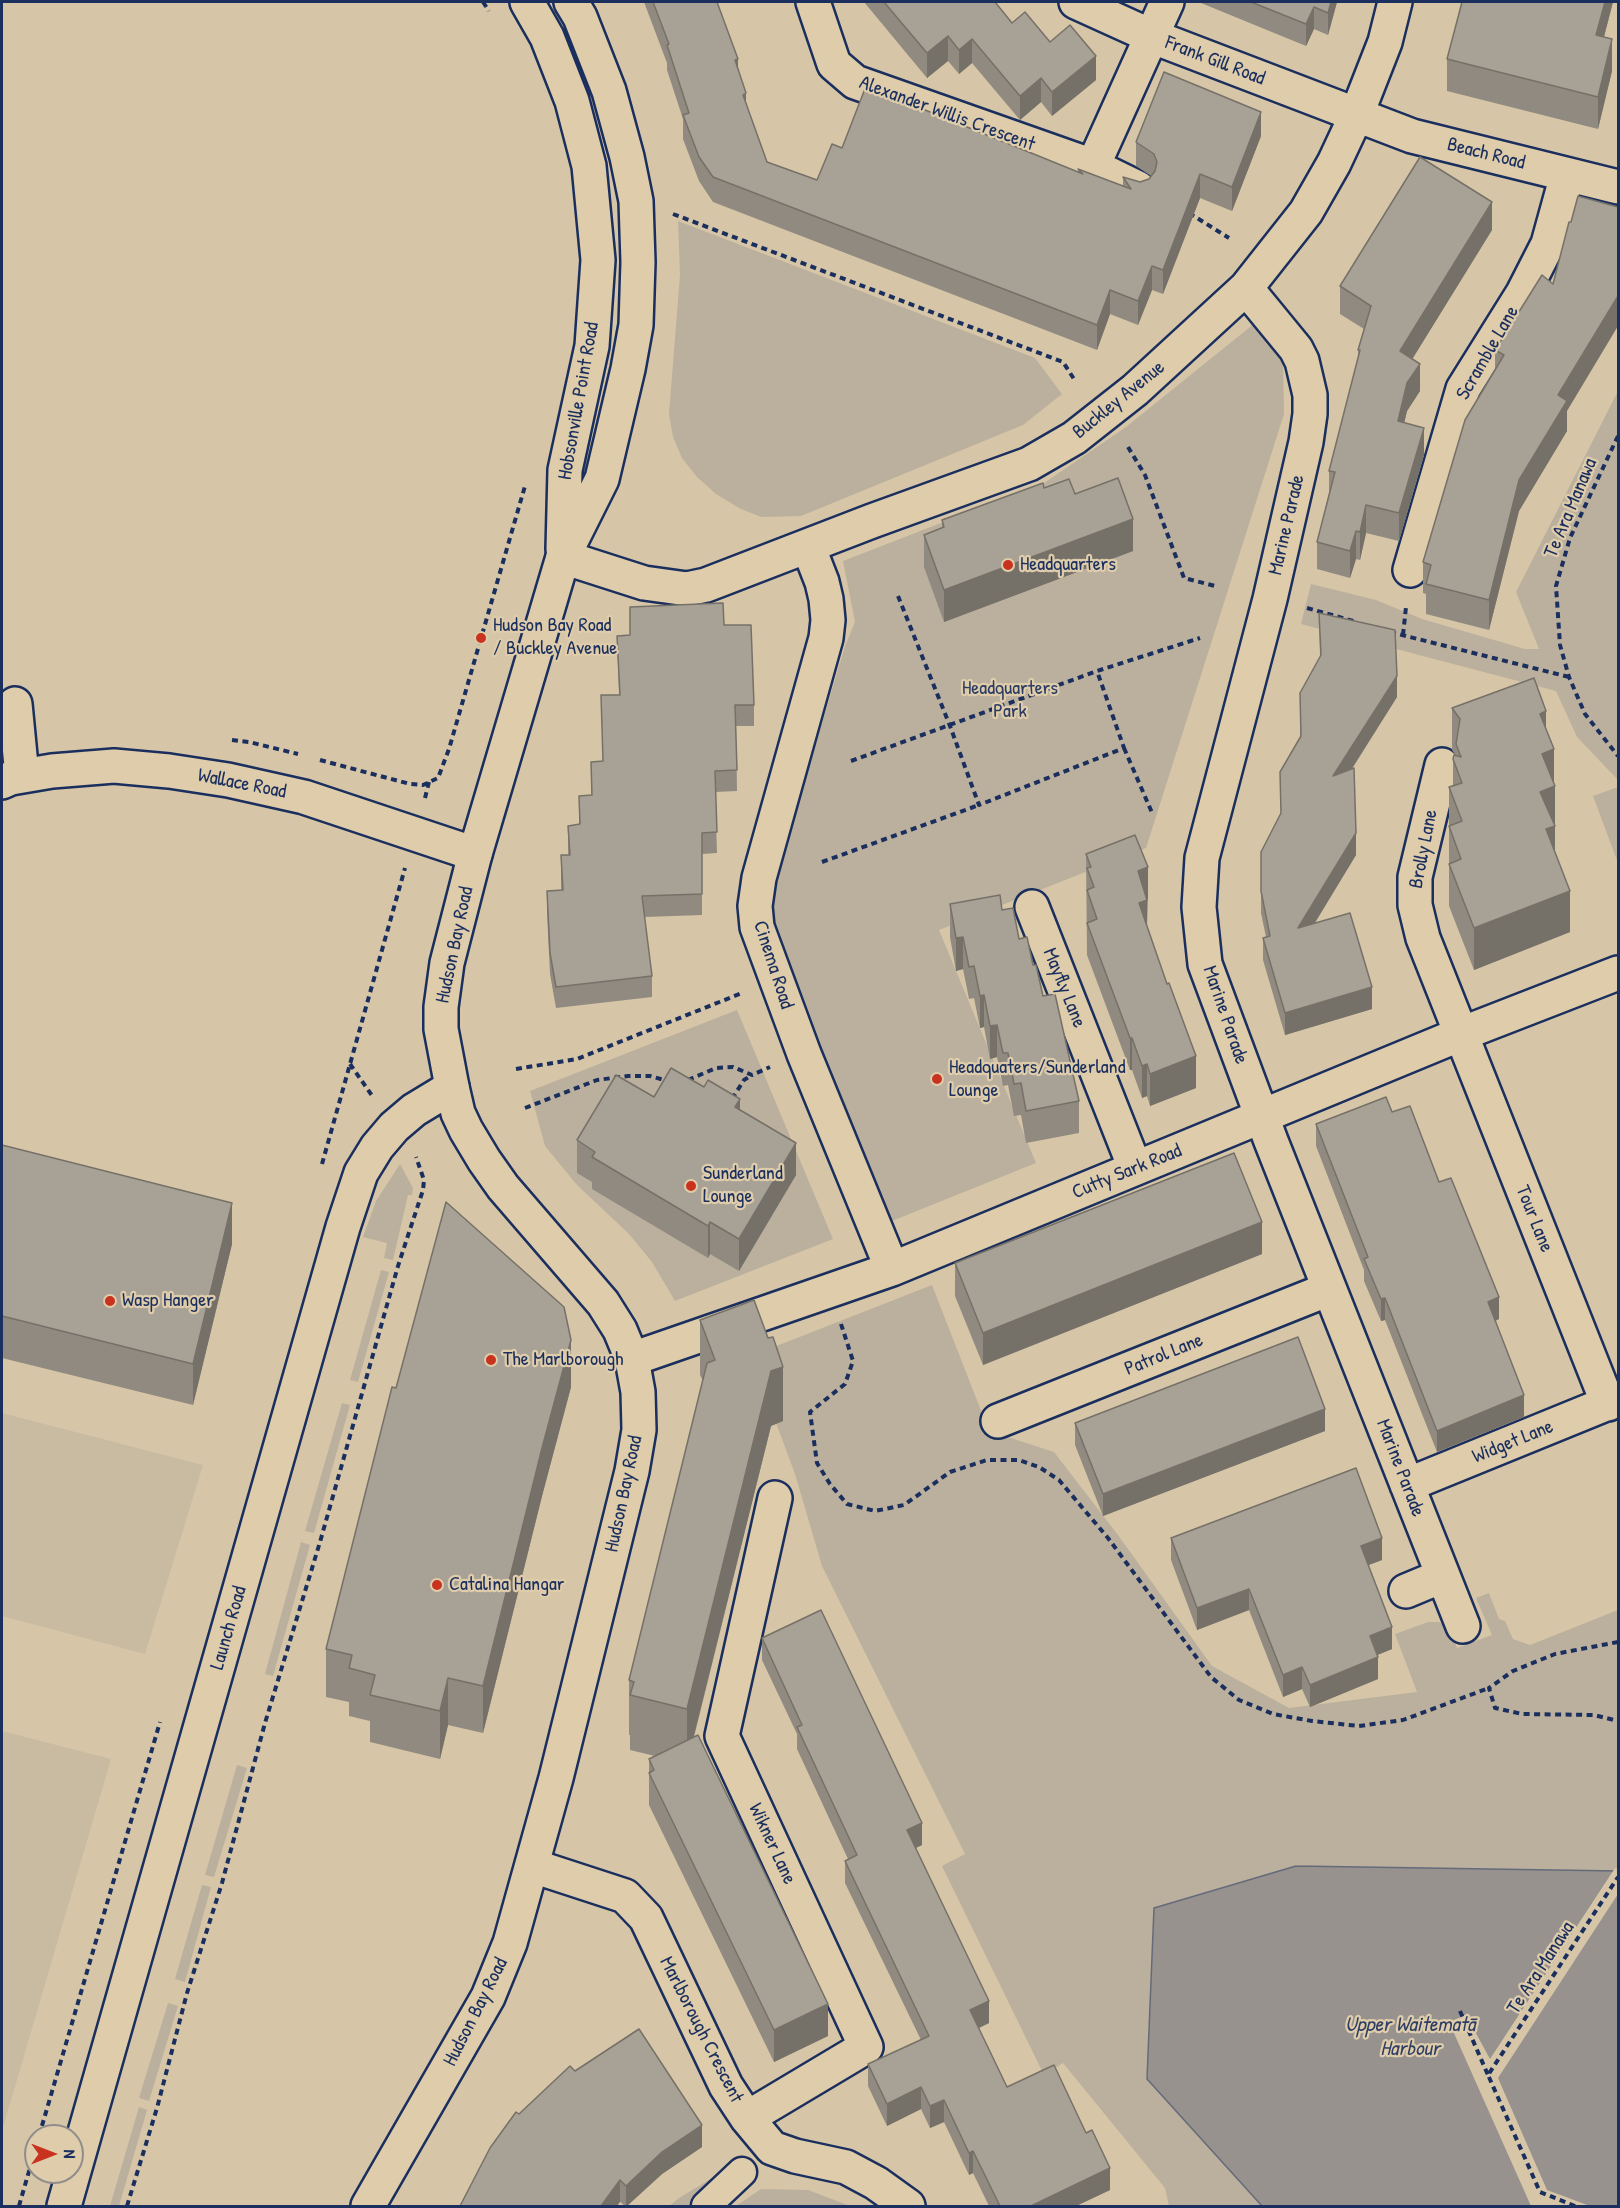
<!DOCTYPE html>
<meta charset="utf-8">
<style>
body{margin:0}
#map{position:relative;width:1620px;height:2208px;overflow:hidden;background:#d6c6a7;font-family:"Patrick Hand",sans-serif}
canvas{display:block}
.frame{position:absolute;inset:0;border:3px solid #1b2f5e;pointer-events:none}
.north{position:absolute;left:24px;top:2124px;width:60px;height:60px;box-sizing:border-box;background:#deccaa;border:2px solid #908d8c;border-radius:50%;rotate:90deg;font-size:16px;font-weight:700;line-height:24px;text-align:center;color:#1b2f5e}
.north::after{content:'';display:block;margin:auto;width:21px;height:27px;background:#c8321e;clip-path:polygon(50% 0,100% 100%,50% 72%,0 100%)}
</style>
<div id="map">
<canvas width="1620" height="2208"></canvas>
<div class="frame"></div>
<div class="north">N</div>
</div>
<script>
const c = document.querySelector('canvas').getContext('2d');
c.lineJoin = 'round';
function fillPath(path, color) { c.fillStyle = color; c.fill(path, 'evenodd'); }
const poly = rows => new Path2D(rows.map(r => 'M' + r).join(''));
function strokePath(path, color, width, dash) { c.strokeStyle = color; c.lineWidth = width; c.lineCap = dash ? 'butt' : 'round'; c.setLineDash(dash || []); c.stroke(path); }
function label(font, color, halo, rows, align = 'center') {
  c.font = font + ' "Patrick Hand",sans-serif'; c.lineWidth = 4.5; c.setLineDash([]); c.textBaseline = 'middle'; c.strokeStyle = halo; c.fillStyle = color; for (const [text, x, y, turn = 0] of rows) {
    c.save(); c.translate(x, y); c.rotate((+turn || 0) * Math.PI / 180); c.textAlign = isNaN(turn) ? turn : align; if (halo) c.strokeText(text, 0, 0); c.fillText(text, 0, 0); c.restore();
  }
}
const built = poly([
 [2,1413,203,1465,145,1654,2,1616],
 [2,1731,111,1759,2,2131]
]);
const green = poly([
 [678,221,1035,358,1062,394,1023,425,801,516,761,517,739,508,716,494,697,477,682,458,673,437,669,414,680,275],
 [1255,323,1283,360,1284,414,1146,848,939,930,1036,1163,892,1221,790,973,770,919,771,895,845,646,855,622,843,561,1044,483,1126,427],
 [1618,391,1618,780,1577,737,1556,691,1301,624,1311,584,1376,600,1422,619,1525,649,1539,649,1516,592],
 [1618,787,1618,863,1593,796],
 [737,1010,833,1239,675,1301,652,1262,629,1234,577,1185,545,1146,530,1091],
 [400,1164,413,1188,412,1195,408,1195,393,1260,384,1258,387,1243,363,1237,376,1201],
 [381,1270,389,1272,358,1382,350,1380],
 [932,1285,989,1431,1054,1452,1118,1535,1212,1666,1289,1708,1417,1692,1395,1634,1428,1622,1439,1622,1451,1629,1457,1648,1492,1635,1476,1598,1489,1593,1499,1619,1505,1621,1513,1639,1530,1645,1618,1610,1618,2206,1169,2206,1165,2188,1063,2063,1044,2075,942,1866,965,1854,822,1566,795,1474,751,1356],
 [342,1403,350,1405,314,1533,305,1531],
 [301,1542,310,1545,273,1676,265,1674],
 [237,1765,247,1768,214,1877,205,1875],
 [202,1885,211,1887,185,1982,175,1979],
 [168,2003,178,2006,149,2101,139,2098],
 [139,2107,147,2110,119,2206,110,2206],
 [719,2174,725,2184,698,2206,669,2206,679,2198],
 [761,2189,808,2190,850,2206,736,2206]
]);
const water = poly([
 [1296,1866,1618,1871,1618,2206,1262,2206,1147,2079,1154,1908,1296,1866]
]);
const pier = poly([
 [1615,1868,1618,1868,1618,1894,1498,2078,1547,2190,1590,2206,1531,2206,1449,2022,1466,2015,1490,2059]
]);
const path = poly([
 [483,2,489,11],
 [1189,213,1229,238],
 [673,214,1063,362,1074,379],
 [1618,436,1570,538,1556,586,1560,645,1569,677,1585,714,1618,756],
 [1128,447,1145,475,1184,578,1215,586],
 [898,596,950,726,979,805,1124,748,1097,671],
 [1307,608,1357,622],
 [1390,632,1569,677],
 [1403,635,1406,607],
 [232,740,249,742,298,754],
 [1124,748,1153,815],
 [320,760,410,784,423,785,438,778,449,749,525,486],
 [851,761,1097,671,1200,638],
 [425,798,429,782],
 [822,862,979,805],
 [350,1064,373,1097],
 [516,1069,577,1059,742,993],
 [688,1080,716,1068,733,1067,752,1075,770,1067],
 [732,1099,744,1080,752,1075],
 [525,1108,597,1080,628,1076,650,1076,668,1081],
 [322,1164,405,868],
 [841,1324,853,1361,845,1384,810,1412,817,1463,830,1484,847,1504,875,1511,904,1505,950,1472,987,1460,1019,1460,1039,1467,1059,1480,1108,1538,1211,1677,1239,1700,1273,1714,1312,1721,1359,1726,1403,1720,1489,1688],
 [1618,1642,1555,1654,1513,1671,1489,1688,1495,1708,1522,1714,1594,1715,1618,1721],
 [1460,2011,1488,2075],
 [39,2136,160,1722],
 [19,2206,36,2147],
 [127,2206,157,2108,187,1993,222,1883,265,1723,320,1542,398,1266,423,1190,424,1180,416,1157],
 [1575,2206,1540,2192,1488,2075,1618,1877]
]);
const pedestrian = poly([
 [706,2206,742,2172]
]);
const minor = poly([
 [813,2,834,64,855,82,1093,166,1167,2],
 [1076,2,1151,36,1412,136,1618,187],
 [1093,166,1138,188],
 [1246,288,1296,349,1302,361,1310,395,1310,414,1306,442,1270,599,1202,858,1199,907,1205,964,1271,1141,1463,1626],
 [808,546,822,582,826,599,828,620,826,638,759,878,755,906,757,927,804,1054,892,1269],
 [563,557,644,583,687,589,706,585,872,521,1029,464,1074,438,1135,390,1246,288,1306,212,1334,163,1356,116,1385,42,1395,2],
 [1410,570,1463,389,1523,293,1548,244,1567,175],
 [15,704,22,776],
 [1442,765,1415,877,1415,905,1423,938,1608,1404],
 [2,782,11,778,52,771,114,766,169,771,228,780,304,797,475,854],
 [1032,907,1135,1168],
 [632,1359,892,1269,1461,1034,1618,973],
 [998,1421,1329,1289],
 [1407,1485,1618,1399],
 [1406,1591,1442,1576],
 [533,1866,625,1896,646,1918,726,2086,747,2118,772,2148,795,2156,846,2167,876,2183,908,2206],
 [747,2118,866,2047,722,1736,775,1498],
 [64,2206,343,1227,361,1173,377,1147,394,1127,414,1110,452,1087,458,1113,466,1130,484,1160,503,1187,603,1303,620,1330,632,1359,638,1392,639,1430,632,1471,556,1778,510,1943,488,1997,368,2206]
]);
const tertiary = poly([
 [527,2,547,37,572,101,589,166,598,260,592,346,565,470,563,549],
 [452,1087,441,1029,441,1007,447,963,475,854,563,557,602,479,628,369,636,325,638,262,636,201,627,157,609,91,580,17,571,2]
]);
const wall = poly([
 [641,2,717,2,738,69,746,106,767,162,817,180,842,148,1078,172,1078,169,1123,186,1123,177,1140,182,1149,179,1151,176,1136,166,1136,142,1261,136,1232,211,1200,198,1163,294,1152,290,1138,325,1110,314,1097,350,713,202,699,181,683,139,683,119,667,70,667,63,644,2],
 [864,2,995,2,1012,23,1050,42,1096,80,1052,116,1041,102,1020,120,972,63,959,74,948,61,927,78],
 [1201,2,1337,2,1328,35,1314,29,1306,46,1201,3],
 [1462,2,1613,2,1604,37,1612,71,1598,129,1447,91,1447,59],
 [1492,230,1412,359,1420,391,1407,411,1404,423,1424,455,1399,541,1366,533,1360,560,1356,559,1350,578,1317,569,1317,542,1329,493,1329,471,1358,360,1358,350,1364,329,1340,314,1340,286],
 [1553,284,1567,411,1567,431,1519,511,1489,630,1426,614,1426,594,1423,593,1423,562,1495,369,1495,350],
 [1044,488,1075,494,1133,551,944,622,924,567,924,535,942,528,942,520],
 [630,607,724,625,754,705,754,726,736,726,737,791,715,792,717,853,702,854,702,915,644,917,652,976,652,997,556,1008,550,974,547,912,547,891,561,890,561,855,568,855,568,826,579,825,579,796,591,795,591,762,602,761,619,695,617,636,630,635],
 [1319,613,1397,697,1352,769,1356,855,1315,923,1372,1009,1285,1035,1263,960,1263,938,1266,937,1261,913,1261,852,1281,815,1280,772,1300,737,1300,693,1320,657],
 [1452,708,1546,730,1554,783,1555,828,1555,852,1570,932,1474,970,1449,906,1449,787,1453,786,1453,759,1456,756,1452,750],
 [1086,854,1148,899,1147,927,1196,1088,1150,1106,1147,1096,1142,1098,1132,1070,1130,1070,1087,955],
 [950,904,1002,910,1019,939,1033,965,1043,996,1079,1101,1079,1133,1026,1143,1021,1115,1014,1116,1008,1085,1003,1086,997,1057,990,1059,984,1027,980,1028,974,998,969,999,963,969,956,971,950,937],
 [654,1097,740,1110,796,1175,739,1271,710,1254,708,1258,592,1189,592,1182,577,1173,577,1140],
 [1392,1112,1439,1182,1499,1319,1495,1321,1524,1417,1437,1452,1385,1320,1381,1321,1364,1281,1364,1270,1316,1146,1316,1124],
 [2,1145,232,1244,193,1405,2,1358],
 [1262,1254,983,1365,955,1296,955,1263],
 [700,1320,783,1421,771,1426,694,1737,828,2036,774,2062,649,1805,649,1759,655,1756,630,1750,630,1735,629,1735,629,1680,703,1381,700,1375],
 [571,1387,542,1496,483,1733,448,1725,440,1759,370,1742,370,1721,349,1716,349,1702,326,1697,326,1649,396,1388],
 [1075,1423,1325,1431,1103,1516,1075,1445],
 [1171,1538,1382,1560,1368,1565,1392,1649,1377,1655,1378,1679,1310,1707,1302,1689,1283,1697,1249,1610,1197,1630,1171,1560],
 [762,1638,922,1845,916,1848,989,2023,979,2028,1007,2087,1110,2190,1076,2206,989,2206,973,2173,969,2175,944,2122,930,2128,921,2109,887,2126,868,2086,868,2064,921,2040,845,1883,845,1861,848,1859,797,1749,797,1734,762,1660],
 [575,2071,702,2147,662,2174,627,2206,625,2206,519,2114]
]);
const shadedWall = poly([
 [1331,2,1337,2,1328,35,1328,13],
 [1605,2,1613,2,1596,67,1596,35],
 [1314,7,1314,29,1306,46,1306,24],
 [948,36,948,61,927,78,927,53],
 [972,39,972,63,959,74,959,50],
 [1612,39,1612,71,1598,129,1598,97],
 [1096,56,1096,80,1052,116,1052,92],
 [738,59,738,83,735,60],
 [1041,78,1041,102,1020,120,1020,96],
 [746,93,746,117,743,95],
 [1261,112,1261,136,1232,211,1232,187],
 [1200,174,1200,198,1163,294,1163,270],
 [1492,202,1492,230,1400,379,1400,351],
 [1152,266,1152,290,1138,325,1138,301],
 [1110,290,1110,314,1097,350,1097,325],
 [1618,296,1618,326,1567,411,1567,431,1519,511,1489,630,1489,600,1519,480,1558,395],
 [1420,364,1420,391,1407,411,1398,449,1398,421,1407,383],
 [1424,428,1424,455,1399,541,1399,513],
 [1366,505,1366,533,1360,560,1360,532],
 [1133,519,1133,551,944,622,944,590],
 [1356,531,1356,559,1350,578,1350,551],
 [1397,676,1397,697,1333,798,1333,776],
 [1546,711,1546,752,1554,749,1554,787,1555,786,1555,868,1540,834,1540,714],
 [1356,833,1356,855,1298,950,1298,928],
 [1148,867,1148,899,1138,903,1138,871],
 [1570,891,1570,932,1474,970,1474,928],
 [1147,900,1147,932,1139,903],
 [963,937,963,969,956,971,956,938],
 [1372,987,1372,1009,1285,1035,1285,1013],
 [984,995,984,1027,980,1028,980,996],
 [997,1025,997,1057,990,1059,990,1026],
 [1130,1038,1132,1038,1132,1070,1130,1070],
 [1196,1056,1196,1088,1150,1106,1150,1074],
 [1147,1064,1147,1096,1142,1098,1142,1066],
 [740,1099,740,1131,735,1107],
 [796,1143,796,1175,739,1271,739,1239],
 [232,1203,232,1244,193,1405,193,1364],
 [710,1222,710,1254,708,1258,708,1226],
 [1262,1222,1262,1254,983,1365,983,1333],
 [1499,1297,1499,1319,1488,1324,1488,1302],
 [1385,1298,1385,1320,1381,1321,1381,1299],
 [571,1340,571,1387,542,1496,483,1733,483,1686,542,1448],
 [783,1367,783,1421,771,1426,687,1763,687,1709,771,1371],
 [1524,1395,1524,1417,1437,1452,1437,1431],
 [1325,1409,1325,1431,1103,1516,1103,1494],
 [1382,1538,1382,1560,1361,1568,1361,1546],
 [1249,1589,1249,1610,1197,1630,1197,1608],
 [1392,1627,1392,1649,1370,1658,1370,1636],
 [1378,1657,1378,1679,1310,1707,1310,1685],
 [1302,1667,1302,1689,1283,1697,1283,1675],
 [448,1678,448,1725,440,1759,440,1711],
 [922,1823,922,1845,907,1852,907,1830],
 [989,2001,989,2023,970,2032,970,2010],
 [828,2004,828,2036,774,2062,774,2030],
 [921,2087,921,2109,887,2126,887,2104],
 [944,2100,944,2122,930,2128,930,2106],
 [702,2125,702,2147,662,2174,627,2206,626,2206,626,2186,662,2152],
 [973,2151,973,2173,969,2175,969,2153],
 [1110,2168,1110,2190,1076,2206,1031,2206],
 [620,2180,620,2202,617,2206,601,2206]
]);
const building = poly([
 [653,2,717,2,738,59,735,60,746,93,743,95,767,162,817,180,832,144,842,148,866,86,1083,174,1078,169,1131,189,1123,177,1140,182,1149,179,1155,171,1157,162,1154,154,1136,142,1164,72,1261,112,1232,187,1200,174,1163,270,1152,266,1138,301,1110,290,1097,325,713,177,699,157,683,115,689,113,667,45,669,44,653,2],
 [884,2,995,2,1012,23,1025,12,1050,42,1070,25,1096,56,1052,92,1041,78,1020,96,972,39,959,50,948,36,927,53,884,2],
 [1251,2,1331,2,1328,13,1314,7,1306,24,1251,2],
 [1462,2,1605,2,1596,35,1612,39,1598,97,1447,59,1462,2],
 [1420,157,1492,202,1400,351,1420,364,1407,383,1398,421,1424,428,1399,513,1366,505,1360,532,1356,531,1350,551,1317,542,1335,472,1329,471,1360,350,1358,350,1371,306,1340,286,1420,157],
 [1578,196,1618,207,1618,296,1558,395,1567,401,1519,480,1489,600,1426,584,1431,565,1423,562,1465,420,1504,355,1495,350,1542,275,1553,284,1569,222,1571,222,1578,196],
 [1118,478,1133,519,944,590,924,535,944,527,942,520,1043,483,1044,488,1069,479,1075,494,1118,478],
 [723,603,724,625,751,625,754,705,735,705,737,770,715,771,717,832,702,833,702,894,642,896,652,976,556,987,550,953,547,891,563,890,561,855,570,855,568,826,580,824,579,796,592,795,591,762,603,761,601,695,620,695,617,636,630,635,630,607,723,603],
 [1319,613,1395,630,1397,676,1333,776,1354,768,1356,833,1298,928,1350,913,1372,987,1285,1013,1263,938,1270,936,1261,891,1261,852,1281,813,1280,772,1301,736,1300,693,1321,655,1319,613],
 [1534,678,1546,711,1540,714,1554,749,1542,754,1555,786,1540,792,1555,826,1546,829,1570,891,1474,928,1449,864,1461,859,1449,826,1462,821,1449,787,1462,783,1453,759,1454,755,1461,757,1456,744,1460,719,1452,708,1534,678],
 [1135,835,1148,867,1138,871,1147,900,1139,903,1167,984,1169,983,1196,1056,1150,1074,1147,1064,1142,1066,1132,1038,1130,1038,1087,923,1097,919,1087,890,1094,887,1087,868,1091,867,1086,854,1135,835],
 [1000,895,1002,910,1013,908,1019,939,1027,937,1033,965,1036,965,1043,996,1055,994,1079,1101,1026,1111,1021,1083,1014,1084,1008,1053,1003,1053,997,1025,990,1026,984,995,980,996,974,966,969,967,963,937,956,938,950,904,1000,895],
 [671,1068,704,1087,708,1080,740,1099,735,1107,796,1143,739,1239,710,1222,708,1226,592,1157,595,1152,577,1140,616,1075,654,1097,671,1068],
 [1386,1097,1392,1112,1410,1106,1439,1182,1451,1178,1499,1297,1488,1302,1524,1395,1437,1431,1385,1298,1381,1299,1364,1259,1368,1257,1316,1124,1386,1097],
 [2,1145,232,1203,193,1364,2,1316,2,1145],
 [1234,1153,1262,1222,983,1333,955,1263,1234,1153],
 [446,1202,564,1307,571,1340,542,1448,483,1686,448,1678,440,1711,370,1695,375,1675,349,1668,352,1655,326,1649,392,1387,396,1388,446,1202],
 [754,1300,768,1338,773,1337,783,1367,771,1371,687,1709,630,1695,634,1682,629,1680,707,1363,715,1360,700,1320,754,1300],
 [1298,1337,1325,1409,1103,1494,1075,1423,1298,1337],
 [1356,1468,1382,1538,1361,1546,1392,1627,1370,1636,1378,1657,1310,1685,1302,1667,1283,1675,1249,1589,1197,1608,1171,1538,1356,1468],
 [821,1610,922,1823,907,1830,989,2001,970,2010,1007,2087,1054,2065,1086,2133,1092,2130,1110,2168,1031,2206,1000,2206,973,2151,969,2153,944,2100,930,2106,921,2087,887,2104,868,2064,929,2036,845,1861,857,1855,797,1727,802,1725,762,1638,821,1610],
 [698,1735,828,2004,774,2030,649,1773,654,1770,649,1759,698,1735],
 [639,2029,702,2125,662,2152,626,2186,620,2180,601,2206,460,2206,490,2148,516,2112,519,2114,570,2066,575,2071,639,2029]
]);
const markers = [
 [1008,565,6,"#c8321e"],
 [481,638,6,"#c8321e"],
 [937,1079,6,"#c8321e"],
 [691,1186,6,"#c8321e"],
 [110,1301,6,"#c8321e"],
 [491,1360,6,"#c8321e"],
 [437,1585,6,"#c8321e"]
];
const streetNames = [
 ["Frank Gill Road",1215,61,21],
 ["Alexander Willis Crescent",947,114,20],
 ["Beach Road",1486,154,14],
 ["Scramble Lane",1488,353,-60],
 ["Buckley Avenue",1119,400,-39],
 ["Hobsonville Point Road",579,401,-80],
 ["Te Ara Manawa",1571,508,-67],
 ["Marine Parade",1287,525,-77],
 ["Wallace Road",242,784,11],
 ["Brolly Lane",1424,849,-79],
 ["Hudson Bay Road",455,945,-78],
 ["Cinema Road",773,965,72],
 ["Mayfly Lane",1064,988,68],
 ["Marine Parade",1225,1015,71],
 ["Cutty Sark Road",1127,1172,-22],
 ["Tour Lane",1534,1219,68],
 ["Patrol Lane",1164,1355,-22],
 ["Widget Lane",1513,1442,-22],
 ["Marine Parade",1400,1468,69],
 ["Hudson Bay Road",624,1494,-78],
 ["Launch Road",229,1628,-74],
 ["Wikner Lane",772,1844,65],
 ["Te Ara Manawa",1541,1968,-57],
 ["Hudson Bay Road",476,2012,-63],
 ["Marlborough Crescent",701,2030,63]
];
const poiNames = [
 ["Headquarters",1020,565],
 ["Hudson Bay Road",493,626],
 ["/ Buckley Avenue",493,649],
 ["Headquaters/Sunderland",949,1068],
 ["Lounge",949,1091],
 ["Sunderland",703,1174],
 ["Lounge",703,1197],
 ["Wasp Hanger",122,1301],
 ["The Marlborough",503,1360],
 ["Catalina Hangar",449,1585]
];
const parkNames = [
 ["Headquarters",1010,689],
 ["Park",1010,712]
];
const waterNames = [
 ["Upper Waitematā",1410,2025],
 ["Harbour",1410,2049]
];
fillPath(built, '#c8bba2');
fillPath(green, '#bbb09d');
fillPath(water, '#97928e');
strokePath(water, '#656a7b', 1.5);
fillPath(pier, '#d6c6a7');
strokePath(pedestrian, '#1b2f5e', 33);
strokePath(minor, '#1b2f5e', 38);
strokePath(tertiary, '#1b2f5e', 38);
strokePath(path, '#1b2f5e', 4, [6, 4.5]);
strokePath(pedestrian, '#deccaa', 28);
strokePath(minor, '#deccaa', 33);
strokePath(tertiary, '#deccaa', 33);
fillPath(wall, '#908a80');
fillPath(shadedWall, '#767168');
fillPath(building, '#a8a195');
strokePath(building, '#767168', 1.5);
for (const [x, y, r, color] of markers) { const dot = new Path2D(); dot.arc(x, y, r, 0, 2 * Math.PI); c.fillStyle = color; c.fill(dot); strokePath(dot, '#deccaa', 2); }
label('20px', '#1b2f5e', '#deccaa', streetNames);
label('20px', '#1b2f5e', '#deccaa', poiNames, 'left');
label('20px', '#2b3c64', '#deccaa', parkNames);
label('italic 21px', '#2e3e65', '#deccaa', waterNames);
</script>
